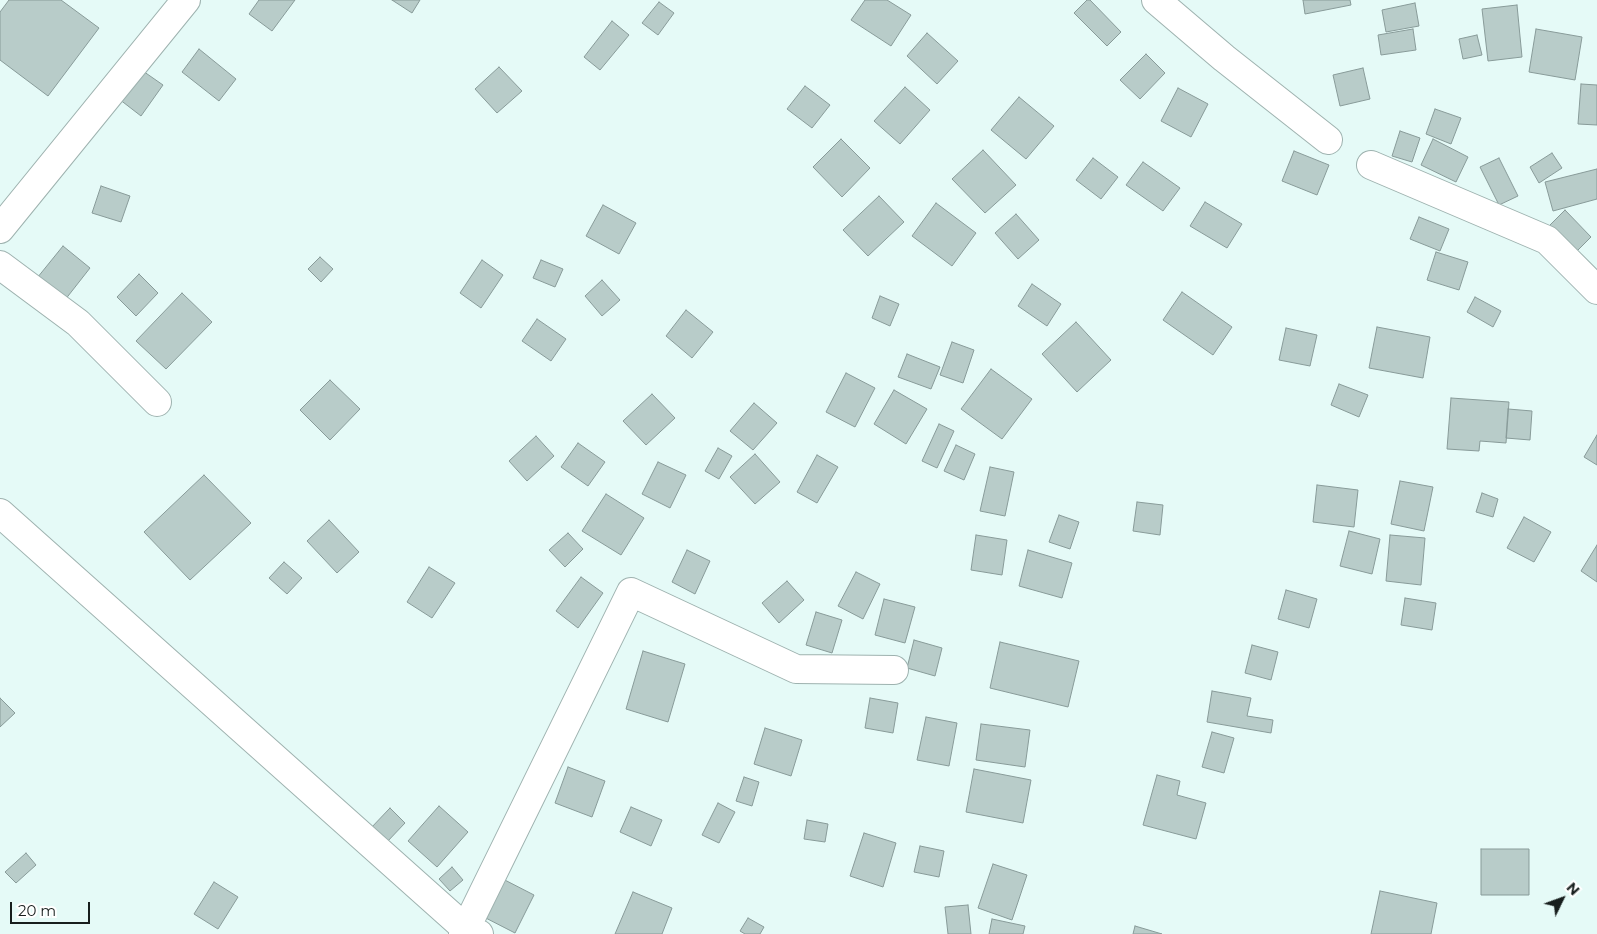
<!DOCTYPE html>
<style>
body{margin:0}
#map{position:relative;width:1597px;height:934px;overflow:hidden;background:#e5faf7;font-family:Montserrat,sans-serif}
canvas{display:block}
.north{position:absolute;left:1537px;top:874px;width:50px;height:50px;-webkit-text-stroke:4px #fff;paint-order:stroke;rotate:48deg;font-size:14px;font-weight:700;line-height:20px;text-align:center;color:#171e1d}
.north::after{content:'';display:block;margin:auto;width:18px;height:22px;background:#171e1d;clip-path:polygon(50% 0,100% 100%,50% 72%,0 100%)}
.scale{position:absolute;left:10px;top:902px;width:80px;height:22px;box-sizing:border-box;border:2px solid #171e1d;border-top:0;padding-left:6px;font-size:15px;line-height:18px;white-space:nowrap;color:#171e1d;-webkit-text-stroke:4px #fff;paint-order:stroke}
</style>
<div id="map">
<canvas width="1597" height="934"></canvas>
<div class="north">N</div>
<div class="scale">20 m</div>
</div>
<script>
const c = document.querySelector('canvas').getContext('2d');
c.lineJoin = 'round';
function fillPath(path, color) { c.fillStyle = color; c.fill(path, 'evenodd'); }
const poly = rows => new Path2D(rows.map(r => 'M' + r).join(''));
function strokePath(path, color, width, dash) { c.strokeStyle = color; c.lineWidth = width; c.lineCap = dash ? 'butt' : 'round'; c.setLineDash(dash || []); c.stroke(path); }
const building = poly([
 [9,0,61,0,99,28,48,96,0,60,0,12,9,0],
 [259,0,295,0,272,31,249,14,259,0],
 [392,0,420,0,412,13,392,0],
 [865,0,887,0,911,15,891,46,851,20,865,0],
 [1087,0,1090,0,1121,32,1107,46,1074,13,1087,0],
 [1303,0,1350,0,1351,5,1305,14,1303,0],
 [659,2,674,13,658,35,642,23,659,2],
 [1415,3,1419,26,1386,32,1382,10,1415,3],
 [1517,5,1522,57,1488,61,1482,9,1517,5],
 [612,21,629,35,600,70,584,57,612,21],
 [1413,29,1416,50,1381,55,1378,35,1413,29],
 [1536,29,1582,37,1575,80,1529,72,1536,29],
 [927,33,958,61,937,84,907,56,927,33],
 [1477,35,1482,55,1463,59,1459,39,1477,35],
 [199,49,236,79,219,101,182,72,199,49],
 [1146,54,1165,73,1140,99,1120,80,1146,54],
 [499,67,522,91,497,113,475,89,499,67],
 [1363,68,1370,99,1340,106,1333,75,1363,68],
 [140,69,163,85,141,116,119,99,140,69],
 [1581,84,1597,85,1597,125,1578,124,1581,84],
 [805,86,830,105,812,128,787,109,805,86],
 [905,87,930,110,900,144,874,121,905,87],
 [1178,88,1208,104,1191,137,1161,121,1178,88],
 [1019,97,1054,126,1026,159,991,130,1019,97],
 [1435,109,1461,118,1451,144,1426,134,1435,109],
 [1400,131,1420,138,1412,162,1392,156,1400,131],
 [841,139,870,168,842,197,813,167,841,139],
 [1433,139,1468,157,1456,182,1421,165,1433,139],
 [983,150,1016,185,985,213,952,179,983,150],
 [1294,151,1329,165,1317,195,1282,181,1294,151],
 [1552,153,1562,168,1539,183,1530,167,1552,153],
 [1093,158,1118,177,1101,199,1076,180,1093,158],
 [1499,158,1518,196,1499,205,1480,167,1499,158],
 [1143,162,1180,188,1163,211,1126,185,1143,162],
 [1597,169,1597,199,1553,211,1545,182,1597,169],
 [101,186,130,196,121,222,92,213,101,186],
 [879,196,904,222,868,256,843,230,879,196],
 [1205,202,1242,224,1227,248,1190,226,1205,202],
 [936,203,976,233,952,266,912,236,936,203],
 [603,205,636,223,619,254,586,236,603,205],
 [1565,210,1591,237,1570,258,1544,231,1565,210],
 [1016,214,1039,240,1018,259,995,233,1016,214],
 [1419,217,1449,229,1440,251,1410,239,1419,217],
 [63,246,90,268,61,305,33,283,63,246],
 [1436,252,1468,262,1459,290,1427,280,1436,252],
 [320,257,333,269,321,282,308,269,320,257],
 [482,260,503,275,481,308,460,293,482,260],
 [541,260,563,269,555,287,533,278,541,260],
 [139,274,158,293,136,316,117,297,139,274],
 [602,280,620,300,602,316,585,296,602,280],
 [1032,284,1061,304,1047,326,1018,306,1032,284],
 [1182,292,1232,327,1213,355,1163,320,1182,292],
 [182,293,212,322,166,369,136,341,182,293],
 [880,296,899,304,890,326,872,318,880,296],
 [1475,297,1501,311,1493,327,1467,312,1475,297],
 [686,310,713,332,692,358,666,336,686,310],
 [537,319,566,339,551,361,522,341,537,319],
 [1076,322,1111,360,1077,392,1042,354,1076,322],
 [1377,327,1430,337,1423,378,1369,368,1377,327],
 [1286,328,1317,335,1310,366,1279,360,1286,328],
 [952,342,974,350,963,383,940,375,952,342],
 [907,354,940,367,931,389,898,377,907,354],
 [991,369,1032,399,1002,439,961,409,991,369],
 [846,373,875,388,855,427,826,412,846,373],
 [330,380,360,409,330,440,300,410,330,380],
 [1339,384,1368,395,1359,417,1331,405,1339,384],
 [894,390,927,409,906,444,874,424,894,390],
 [652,394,675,418,646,445,623,421,652,394],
 [1451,398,1509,402,1506,443,1480,441,1479,451,1447,449,1451,398],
 [754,403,777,423,753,450,730,431,754,403],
 [1508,409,1532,411,1530,440,1506,438,1508,409],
 [939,424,954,431,937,468,922,461,939,424],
 [1597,435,1597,465,1584,457,1597,435],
 [536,436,554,456,527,481,509,461,536,436],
 [578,443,605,462,588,486,561,467,578,443],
 [956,445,975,454,964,480,944,471,956,445],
 [718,448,732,456,719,479,705,471,718,448],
 [755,454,780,482,755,504,730,477,755,454],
 [817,455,838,467,817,503,797,492,817,455],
 [658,462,686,475,670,508,642,494,658,462],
 [990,467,1014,472,1005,516,980,511,990,467],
 [204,475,251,523,190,580,144,532,204,475],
 [1400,481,1433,487,1424,531,1391,524,1400,481],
 [1317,485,1358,490,1354,527,1313,522,1317,485],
 [1482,493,1498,499,1493,517,1476,512,1482,493],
 [606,494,644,518,621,555,582,531,606,494],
 [1137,502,1163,505,1160,535,1133,531,1137,502],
 [1059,515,1079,522,1070,549,1049,542,1059,515],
 [1524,517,1551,532,1534,562,1507,548,1524,517],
 [329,520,359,552,337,573,307,541,329,520],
 [1349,531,1380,539,1372,574,1340,566,1349,531],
 [568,533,583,549,565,567,549,550,568,533],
 [976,535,1007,540,1002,575,971,570,976,535],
 [1390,535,1425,538,1421,585,1386,581,1390,535],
 [1597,545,1597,582,1581,571,1597,545],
 [687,550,710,561,695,594,672,582,687,550],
 [1028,550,1072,563,1062,598,1019,586,1028,550],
 [284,562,302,578,287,594,269,578,284,562],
 [429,567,455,583,432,618,407,602,429,567],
 [856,572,880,584,863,619,838,606,856,572],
 [581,577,603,593,578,628,556,611,581,577],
 [787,581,804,600,779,623,762,603,787,581],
 [1286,590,1317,599,1309,628,1278,619,1286,590],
 [1405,598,1436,603,1432,630,1401,625,1405,598],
 [884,599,915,607,905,643,875,635,884,599],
 [816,612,842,620,832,653,806,645,816,612],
 [914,640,942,648,935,676,907,668,914,640],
 [1000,642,1079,661,1068,707,990,688,1000,642],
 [1252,645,1278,652,1271,680,1245,673,1252,645],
 [643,651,685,664,668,722,626,709,643,651],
 [1212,691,1251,698,1247,716,1273,720,1271,733,1207,722,1212,691],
 [0,698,15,713,0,727,0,698],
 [870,698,898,703,893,733,865,728,870,698],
 [926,717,957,723,949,766,917,760,926,717],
 [981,724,1030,730,1025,767,976,760,981,724],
 [765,728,802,740,791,776,754,764,765,728],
 [1212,732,1234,738,1224,773,1202,767,1212,732],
 [568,767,605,781,592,817,555,803,568,767],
 [974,769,1031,780,1023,823,966,812,974,769],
 [1157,775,1180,781,1177,795,1206,803,1196,839,1143,825,1157,775],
 [744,777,759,782,752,806,736,801,744,777],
 [718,803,735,812,719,843,702,835,718,803],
 [439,806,468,832,437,867,408,841,439,806],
 [631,807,662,820,651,846,620,832,631,807],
 [390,808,405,823,386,843,370,829,390,808],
 [807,820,828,824,825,842,804,839,807,820],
 [864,833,896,843,883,887,850,876,864,833],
 [920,846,944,851,939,877,914,872,920,846],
 [1481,849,1529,849,1529,895,1481,895,1481,849],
 [26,853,36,865,16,883,5,872,26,853],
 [993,864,1027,875,1012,920,978,908,993,864],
 [452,867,463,880,450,891,439,879,452,867],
 [497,876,534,895,515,933,478,914,497,876],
 [214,882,238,897,218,929,194,914,214,882],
 [1380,891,1437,903,1431,934,1371,934,1380,891],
 [633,892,672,908,662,934,615,934,633,892],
 [968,905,971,934,948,934,945,907,968,905],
 [748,918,764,927,760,934,745,934,740,931,748,918],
 [992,919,1025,926,1023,934,989,934,992,919],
 [1135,926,1162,934,1133,934,1135,926]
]);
const minor = poly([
 [1156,0,1224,58,1328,140],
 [1371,165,1547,240,1597,290],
 [0,229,186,0],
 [0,265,78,323,157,402],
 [0,513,465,928,479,934],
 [463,934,631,592,796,669,894,670]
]);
fillPath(building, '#b8ccc9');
strokePath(building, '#889b99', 1);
strokePath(minor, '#9eb2af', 30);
strokePath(minor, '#fff', 28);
</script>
